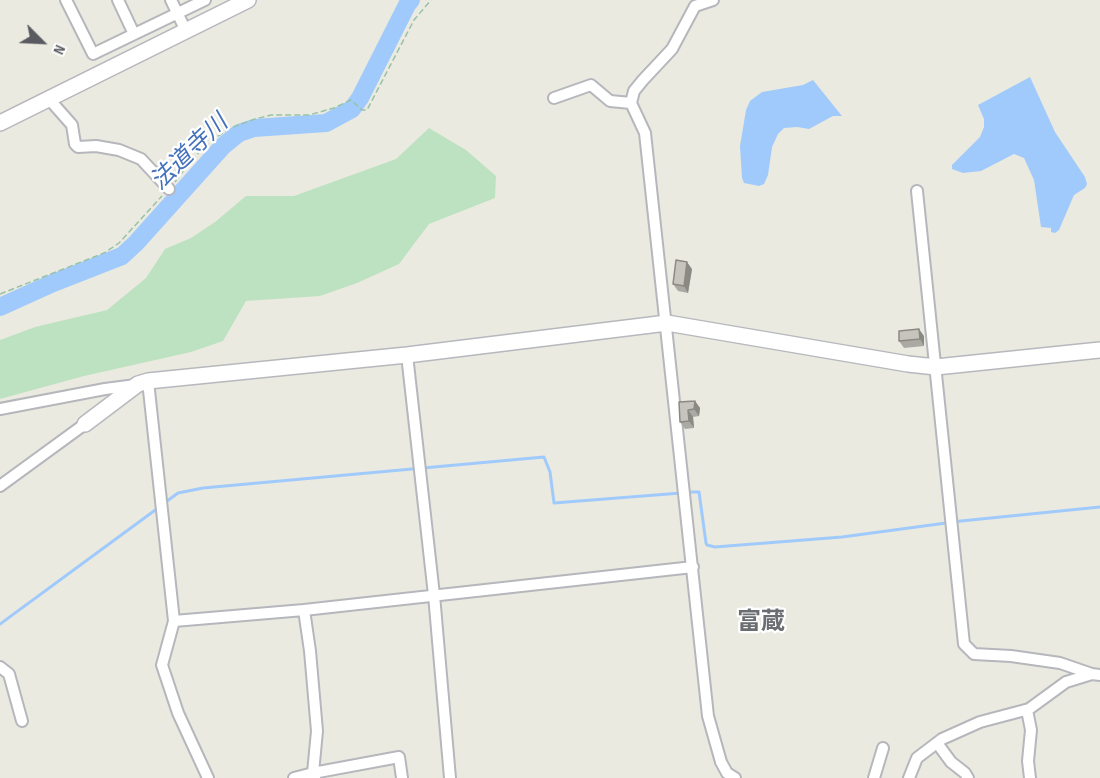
<!DOCTYPE html>
<meta charset="utf-8">
<style>
body{margin:0}
#map{position:relative;width:1100px;height:778px;overflow:hidden;background:#ebeae0;font-family:"Sofia Sans Condensed",sans-serif}
canvas{display:block}
.north{position:absolute;left:12px;top:12px;width:60px;height:60px;-webkit-text-stroke:4px #fff;paint-order:stroke;rotate:114deg;font-size:16px;font-weight:700;line-height:24px;text-align:center;color:#595b60}
.north::after{content:'';display:block;margin:auto;width:21px;height:27px;background:#595b60;clip-path:polygon(50% 0,100% 100%,50% 72%,0 100%)}
</style>
<div id="map">
<canvas width="1100" height="778"></canvas>
<div class="north">N</div>
</div>
<script>
const c = document.querySelector('canvas').getContext('2d');
c.lineJoin = 'round';
function fillPath(path, color) { c.fillStyle = color; c.fill(path, 'evenodd'); }
const poly = rows => new Path2D(rows.map(r => 'M' + r).join(''));
function strokePath(path, color, width, dash) { c.strokeStyle = color; c.lineWidth = width; c.lineCap = dash ? 'butt' : 'round'; c.setLineDash(dash || []); c.stroke(path); }
function label(font, color, halo, rows, align = 'center') {
  c.font = font + ' "Sofia Sans Condensed","Noto Sans JP",sans-serif'; c.lineWidth = 4.5; c.setLineDash([]); c.textBaseline = 'middle'; c.strokeStyle = halo; c.fillStyle = color; for (const [text, x, y, turn = 0] of rows) {
    c.save(); c.translate(x, y); c.rotate((+turn || 0) * Math.PI / 180); c.textAlign = isNaN(turn) ? turn : align; if (halo) c.strokeText(text, 0, 0); c.fillText(text, 0, 0); c.restore();
  }
}
const green = poly([
 [429,128,466,150,496,176,495,198,429,224,399,264,357,283,320,296,246,301,223,341,191,352,84,376,0,399,0,340,35,327,107,310,146,278,165,249,191,238,215,222,246,196,294,196,396,159]
]);
const water = poly([
 [1030,77,1055,132,1085,177,1087,184,1085,188,1074,195,1059,230,1055,233,1051,232,1051,228,1041,227,1034,180,1024,158,1014,154,981,171,963,173,952,169,952,165,980,137,984,127,984,119,978,105],
 [813,80,842,116,833,116,809,129,797,127,784,128,778,134,772,147,768,175,764,184,759,186,744,183,742,178,740,146,746,110,750,101,762,92,803,85]
]);
const stream = poly([
 [687,492,699,492,706,543,707,545,715,547,842,537,961,521,1100,507],
 [163,504,178,493,203,488,544,457,550,472,554,503,681,493],
 [0,624,158,508]
]);
const river = poly([
 [0,307,53,283,122,256,136,243,223,146,239,133,254,128,326,123,352,109,360,98,407,5,411,0]
]);
const path = poly([
 [175,182,192,159,213,140,228,129,255,119,271,115,309,115,334,108,351,100,362,110,367,110,414,20,431,0],
 [0,294,104,253,119,243,162,196]
]);
const street = poly([
 [66,0,93,54,205,0],
 [118,0,134,34],
 [171,0,186,31],
 [554,98,591,85,610,101,631,103,645,133,708,716,721,762,727,773,735,778],
 [49,99,72,125,75,144,78,147,96,146,119,150,141,159,169,189],
 [631,103,634,91,643,80,672,49,695,6,713,0],
 [917,191,964,644,974,654,1011,656,1060,663,1092,674],
 [407,355,434,595,450,778],
 [148,381,174,621,162,665,178,713,208,778],
 [0,409,105,389,136,385],
 [0,486,85,424],
 [174,621,304,610,693,567],
 [0,667,9,674,22,721],
 [1027,710,1031,730,1028,761,1030,778],
 [937,743,951,762,965,773,968,778],
 [315,777,313,773,399,757,402,778],
 [294,778,313,773,317,731,310,651,304,610],
 [874,778,883,748],
 [909,778,917,758,942,739,980,722,1029,709,1066,682,1092,674,1100,675]
]);
const secondary = poly([
 [0,123,248,0],
 [85,424,138,384,148,381,407,355,667,323,908,364,936,367,1100,350]
]);
const wall = poly([
 [692,269,688,293,678,291,673,284],
 [924,336,924,346,904,348,899,341],
 [695,401,700,408,699,416,693,417,694,428,685,429,680,422]
]);
const shadedWall = poly([
 [687,262,692,269,688,293,684,286],
 [919,329,924,336,924,346,920,339],
 [695,401,700,408,699,416,694,409],
 [688,410,693,417,694,428,689,421]
]);
const building = poly([
 [676,260,687,262,684,286,673,284,676,260],
 [919,329,920,339,899,341,899,331,919,329],
 [695,401,694,409,688,410,689,421,680,422,679,402,695,401]
]);
const waterNames = [
 ["法道寺川",190,153,-44]
];
const neighbourhoodNames = [
 ["富蔵",761,623]
];
fillPath(green, '#bde2c1');
fillPath(water, '#a0cafb');
strokePath(stream, '#a0cafb', 3);
strokePath(river, '#a0cafb', 18);
strokePath(street, '#b6b7bc', 14);
strokePath(secondary, '#b6b8be', 18);
strokePath(path, '#97c2a7', 1.5, [6, 3]);
strokePath(street, '#fff', 10);
strokePath(secondary, '#fff', 15);
fillPath(wall, '#aaa9a3');
fillPath(shadedWall, '#8b8984');
fillPath(building, '#c6c4bd');
strokePath(building, '#8b8984', 1.5);
label('italic 24px', '#4572bc', '#fff', waterNames);
label('bold 24px', '#6a6d72', '#fff', neighbourhoodNames);
</script>
